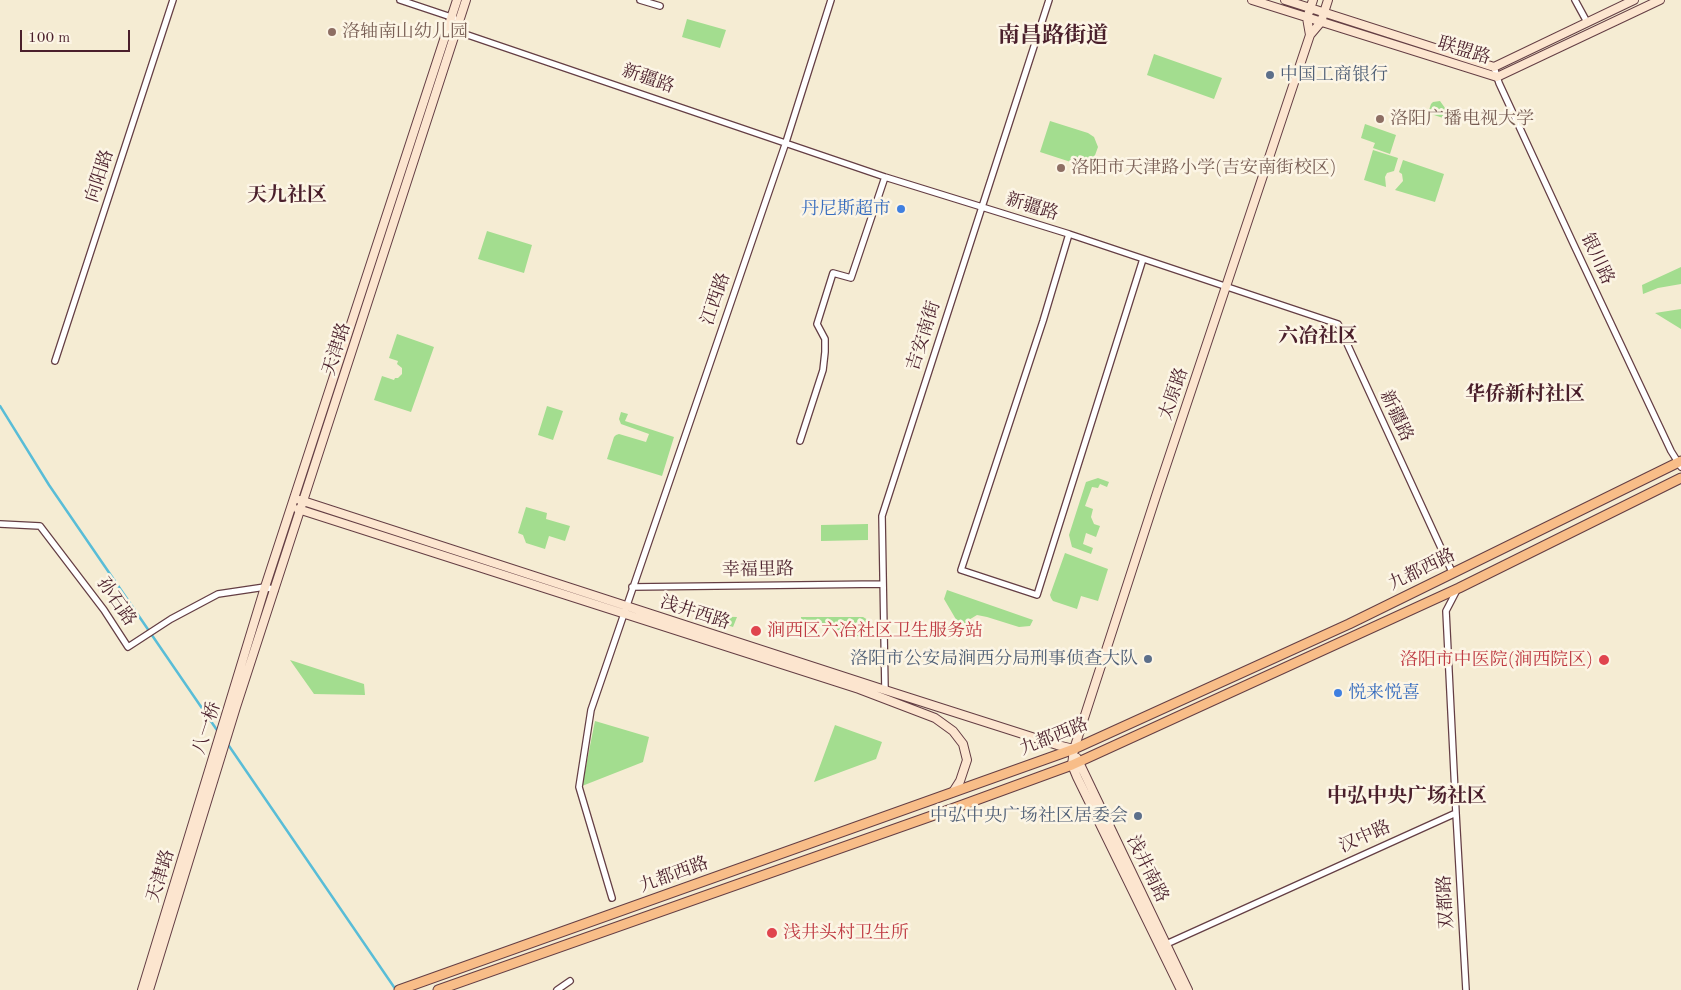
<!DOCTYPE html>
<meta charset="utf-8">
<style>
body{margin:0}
#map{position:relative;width:1681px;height:990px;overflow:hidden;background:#f5ecd3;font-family:"Old Standard TT",serif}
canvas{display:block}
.scale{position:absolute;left:20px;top:30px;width:110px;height:22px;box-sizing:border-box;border:2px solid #4a1f2b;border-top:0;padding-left:6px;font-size:15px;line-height:18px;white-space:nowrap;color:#4a1f2b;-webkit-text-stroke:4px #fcf5e5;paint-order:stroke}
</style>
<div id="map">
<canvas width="1681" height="990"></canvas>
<div class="scale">100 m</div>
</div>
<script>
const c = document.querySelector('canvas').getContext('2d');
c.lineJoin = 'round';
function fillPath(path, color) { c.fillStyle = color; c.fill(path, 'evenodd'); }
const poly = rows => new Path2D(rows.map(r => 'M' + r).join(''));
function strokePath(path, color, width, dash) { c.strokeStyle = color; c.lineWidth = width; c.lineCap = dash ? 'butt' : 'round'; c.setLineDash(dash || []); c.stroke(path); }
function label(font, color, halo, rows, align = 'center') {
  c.font = font + ' "Old Standard TT","Noto Serif SC",serif'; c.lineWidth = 5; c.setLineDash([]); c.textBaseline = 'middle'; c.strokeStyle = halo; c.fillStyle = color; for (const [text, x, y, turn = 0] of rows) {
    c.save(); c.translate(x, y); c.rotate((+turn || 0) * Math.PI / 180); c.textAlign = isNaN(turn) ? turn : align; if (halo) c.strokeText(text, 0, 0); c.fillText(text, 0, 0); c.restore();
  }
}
const green = poly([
 [687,19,726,30,720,48,682,37],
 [1154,54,1222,78,1214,99,1147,75],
 [1440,101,1445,108,1443,118,1428,113,1431,104,1433,102],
 [1050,121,1088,133,1094,137,1098,147,1094,158,1086,165,1080,165,1040,152],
 [1365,124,1396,135,1390,154,1373,148,1375,143,1361,138],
 [1373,150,1398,158,1394,171,1387,173,1385,177,1386,187,1364,180],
 [1403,160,1444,174,1435,202,1395,190,1403,181,1402,174,1399,172],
 [487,231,532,245,524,273,478,259],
 [1681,267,1681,284,1658,288,1643,294,1642,285],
 [1681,309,1681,329,1655,313],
 [397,334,434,347,411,412,374,400,382,376,394,380,395,378,398,378,402,374,402,368,397,364,398,361,389,358],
 [547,406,563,411,553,440,538,435],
 [621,412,628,414,625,421,674,437,662,476,607,459,614,437,616,435,619,434,646,442,649,434,621,424,619,419],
 [1098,478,1109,482,1107,487,1100,484,1098,488,1092,487,1085,506,1093,509,1091,517,1094,524,1100,526,1096,537,1086,533,1083,544,1093,548,1091,554,1072,547,1069,535,1086,482],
 [526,507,547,513,546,519,570,526,565,541,549,536,545,549,526,543,523,535,518,533],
 [868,524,868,540,821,541,821,525],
 [1065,553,1108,569,1098,601,1081,596,1077,609,1053,601,1051,598,1050,595],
 [947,590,1033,620,1030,626,1019,627,987,617,977,615,967,621,964,633,944,599],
 [700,616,737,617,733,627],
 [801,617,863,617,868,620,867,636,864,638,801,621],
 [290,660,364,684,365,695,314,694],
 [595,721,649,737,643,762,582,786],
 [835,725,882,742,876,759,814,782]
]);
const stream = poly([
 [0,406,49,485,219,733],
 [227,743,396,990]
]);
const street = poly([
 [400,0,454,18],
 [640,0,660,6],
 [1575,0,1587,22],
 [456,31,885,177,1069,234,1338,324,1453,574],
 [1494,67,1499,83,1573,243,1671,451,1681,467],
 [1069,234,1043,321,961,570,1037,595,1143,259],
 [55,361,173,0],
 [800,441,823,370,825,352,825,339,817,324,833,273,851,278,885,177],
 [0,524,40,526,104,610,128,647,171,619,218,594,265,587,275,590],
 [632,587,883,584],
 [885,690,882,516,1049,0],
 [1456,813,1466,990],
 [612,898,579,787,591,710,786,142,831,0],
 [1162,946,1456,813,1446,611,1458,588],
 [557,990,570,981]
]);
const secondary = poly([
 [1252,0,1497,77,1660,0],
 [1285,0,1494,67,1634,0],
 [1310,35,1307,18,1313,0],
 [300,500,885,690,1057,745,1074,749],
 [298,509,859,689,935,718,953,731,963,744,967,760,960,781,953,792],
 [1077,758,1188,990],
 [142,990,265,587,457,0],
 [149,990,236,707,466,0],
 [1181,990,1077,777,1072,765,1074,749,1157,493,1310,35,1321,22,1328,0]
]);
const primary = poly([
 [399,990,1074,749,1349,624,1681,461],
 [438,990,957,807,1072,765,1459,588,1681,478]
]);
const markers = [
 [332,32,5,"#8d6e63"],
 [1270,75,5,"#5c6f8a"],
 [1380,119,5,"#8d6e63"],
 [1061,168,5,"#8d6e63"],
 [901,209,5,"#3f7fe0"],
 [756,631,6,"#e0444e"],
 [1148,659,5,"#5c6f8a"],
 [1604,660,6,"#e0444e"],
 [1338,693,5,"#3f7fe0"],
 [1138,816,5,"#5c6f8a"],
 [772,933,6,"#e0444e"]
];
const educationNames = [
 ["洛轴南山幼儿园",342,32],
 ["洛阳广播电视大学",1390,119],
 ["洛阳市天津路小学(吉安南街校区)",1071,168]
];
const streetNames = [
 ["联盟路",1464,51,17],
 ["新疆路",648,79,19],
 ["向阳路",100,176,-72],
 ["新疆路",1032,207,17],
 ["银川路",1597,259,65],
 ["江西路",716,299,-71],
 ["吉安南街",924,336,-72],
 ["天津路",337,349,-72],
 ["太原路",1174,394,-71],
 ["新疆路",1396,416,65],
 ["幸福里路",758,570,-1],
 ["九都西路",1422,570,-26],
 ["孙石路",116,602,55],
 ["浅井西路",695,613,18],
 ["八一桥",207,728,-72],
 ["九都西路",1054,737,-22],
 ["汉中路",1365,837,-24],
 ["浅井南路",1147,869,64],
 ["九都西路",674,875,-20],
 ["天津路",161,876,-73],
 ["双都路",1446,902,-93]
];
const serviceNames = [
 ["中国工商银行",1280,75,"left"],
 ["洛阳市公安局涧西分局刑事侦查大队",1138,659],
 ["中弘中央广场社区居委会",1128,816]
];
const shopNames = [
 ["丹尼斯超市",891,209],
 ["悦来悦喜",1348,693,"left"]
];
const healthNames = [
 ["涧西区六冶社区卫生服务站",767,631],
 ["洛阳市中医院(涧西院区)",1593,660,"right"],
 ["浅井头村卫生所",783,933]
];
const quarterNames = [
 ["天九社区",287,196],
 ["六冶社区",1318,337],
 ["华侨新村社区",1525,395],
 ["中弘中央广场社区",1407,797]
];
const districtNames = [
 ["南昌路街道",1053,36]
];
fillPath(green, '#a3dd8f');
strokePath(stream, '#59bdd7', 2.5);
strokePath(street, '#643e44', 8);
strokePath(secondary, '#643e44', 10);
strokePath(primary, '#643e44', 11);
strokePath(street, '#fff', 5.5);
strokePath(secondary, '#fce5cf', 8);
strokePath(primary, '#f8bd88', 9);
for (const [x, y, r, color] of markers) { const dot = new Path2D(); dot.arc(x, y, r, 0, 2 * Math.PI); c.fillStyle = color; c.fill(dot); strokePath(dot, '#fcf5e5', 2); }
label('18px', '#785e54', '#fcf5e5', educationNames, 'left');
label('18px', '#4a1f2b', '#fcf5e5', streetNames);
label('18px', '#4e5e75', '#fcf5e5', serviceNames, 'right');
label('18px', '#366cbe', '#fcf5e5', shopNames, 'right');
label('18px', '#be3a42', '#fcf5e5', healthNames, 'left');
label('bold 20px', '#4a1f2b', '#fcf5e5', quarterNames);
label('bold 22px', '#4a1f2b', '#fcf5e5', districtNames);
</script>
